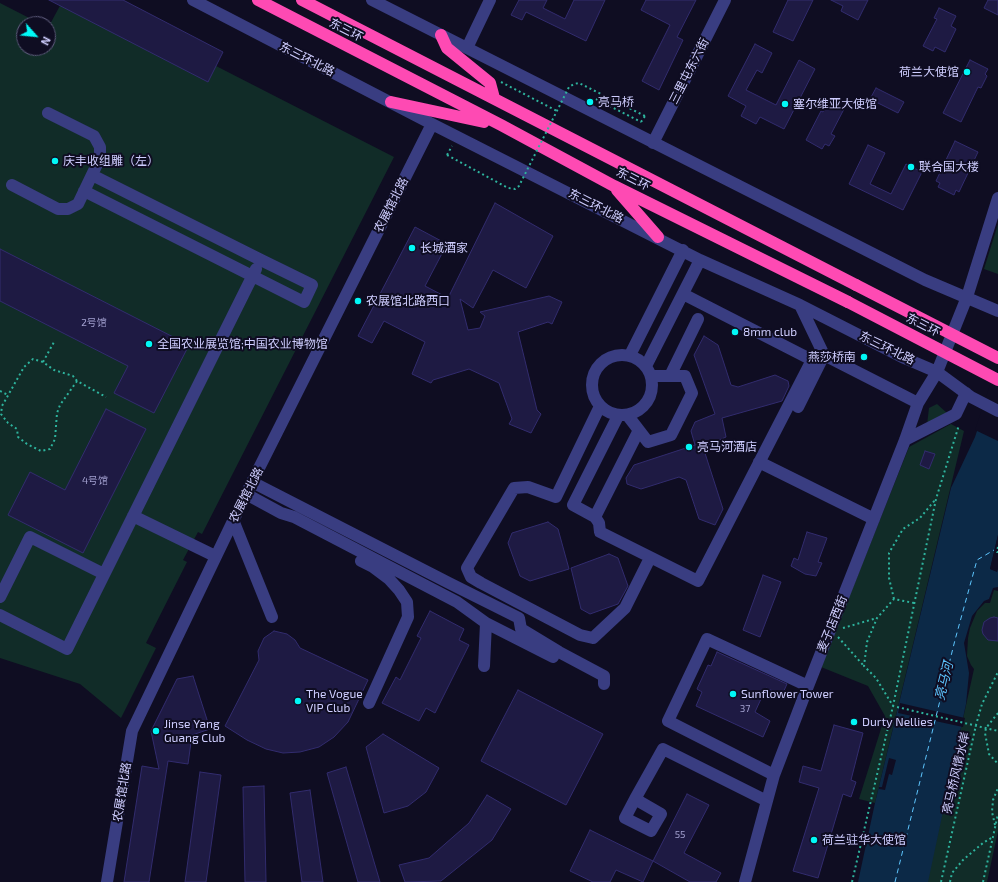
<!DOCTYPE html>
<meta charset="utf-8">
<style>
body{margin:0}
#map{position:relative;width:998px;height:882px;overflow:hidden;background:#0f0d22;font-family:"Exo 2",sans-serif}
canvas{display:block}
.north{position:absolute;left:16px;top:16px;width:40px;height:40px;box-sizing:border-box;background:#0f0d22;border:1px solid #5c5a7a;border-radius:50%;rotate:117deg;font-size:11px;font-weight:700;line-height:16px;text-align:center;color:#cfceff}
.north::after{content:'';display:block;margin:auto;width:14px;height:18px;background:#01f8f7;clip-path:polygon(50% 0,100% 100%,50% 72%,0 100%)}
</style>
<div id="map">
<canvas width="998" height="882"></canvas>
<div class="north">N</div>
</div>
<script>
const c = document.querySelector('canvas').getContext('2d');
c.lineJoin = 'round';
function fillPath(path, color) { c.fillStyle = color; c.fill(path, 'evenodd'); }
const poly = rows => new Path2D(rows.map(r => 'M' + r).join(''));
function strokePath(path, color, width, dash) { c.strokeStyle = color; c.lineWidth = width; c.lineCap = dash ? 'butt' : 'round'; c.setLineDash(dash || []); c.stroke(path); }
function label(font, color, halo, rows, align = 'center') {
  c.font = font + ' "Exo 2","Noto Sans SC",sans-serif'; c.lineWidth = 4; c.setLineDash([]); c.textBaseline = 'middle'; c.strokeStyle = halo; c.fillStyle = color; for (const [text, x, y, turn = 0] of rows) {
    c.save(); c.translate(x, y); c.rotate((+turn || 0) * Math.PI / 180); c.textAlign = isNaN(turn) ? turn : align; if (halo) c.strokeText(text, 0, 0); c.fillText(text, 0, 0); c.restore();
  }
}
const green = poly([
 [63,0,87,0,394,157,202,534,198,532,183,560,187,562,146,643,156,648,121,718,80,684,0,658,0,3,41,24,24,24,24,48,48,48,48,28],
 [998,224,998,274,984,269],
 [937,404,947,413,927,425,929,408],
 [951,424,964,431,875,803,859,799,885,716,868,686,821,667,909,447],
 [994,590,998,591,998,831,987,882,927,882,974,669,971,665,967,656,968,638,970,628,977,611,985,603,990,603]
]);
const water = poly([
 [998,368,998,535,990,569,997,572,998,569,998,587,993,588,989,599,984,601,972,616,964,643,969,673,966,704,928,882,858,882,875,803,951,488,975,437]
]);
const pier = poly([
 [998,366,998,441,975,430,996,367],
 [998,535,998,544,992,568,996,569,996,567,996,571,990,569],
 [900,703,965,718,963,727,898,713],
 [889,758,896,760,892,775,889,774,885,790,879,789,879,787,882,787]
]);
const ferry = poly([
 [895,882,955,640,977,560,994,550]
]);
const building = poly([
 [49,0,123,0,223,52,208,82,49,0],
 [519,0,547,0,543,8,565,19,574,0,605,0,586,41,526,12,522,20,511,15,519,0],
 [646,0,696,0,677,37,683,40,659,90,642,81,670,25,641,10,646,0],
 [788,0,813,0,793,41,773,32,788,0],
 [831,0,868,0,858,20,841,11,843,6,831,0],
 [988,0,998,0,998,15,984,8,988,0],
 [939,8,956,16,951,26,956,29,945,52,935,47,933,51,923,46,937,19,934,18,939,8],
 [755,44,772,53,762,73,757,70,746,90,776,105,799,60,815,69,784,129,760,117,756,124,741,116,746,106,728,96,755,44],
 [970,60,988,69,985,74,987,76,981,88,978,87,961,122,943,113,970,60],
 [876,88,904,102,898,113,870,99,876,88],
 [828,101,844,109,831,134,835,136,829,146,825,144,822,149,806,140,821,111,823,112,828,101],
 [955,141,978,152,959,192,956,190,954,195,938,187,940,183,936,181,955,141],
 [868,145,885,153,870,184,891,194,906,164,922,172,903,210,849,184,868,145],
 [495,203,553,236,526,288,493,270,473,308,460,299,468,330,480,328,485,316,480,312,549,296,562,302,552,324,548,322,518,332,537,410,541,414,531,433,509,424,512,419,499,383,469,369,433,380,431,383,412,374,425,342,384,321,372,343,358,336,415,227,447,244,425,286,448,298,495,203],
 [0,249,189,345,154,413,114,393,128,366,0,301,0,249],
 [704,336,718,345,731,385,738,387,775,375,788,381,789,386,782,401,722,418,726,437,703,447,723,509,715,525,699,519,686,480,679,477,641,489,627,484,626,478,634,465,695,445,691,431,695,422,715,414,694,355,704,336],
 [106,409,146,429,83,553,8,515,30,472,65,490,106,409],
 [925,451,935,454,929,469,920,465,925,451],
 [548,522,558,529,569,569,530,581,520,576,508,543,512,533,548,522],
 [807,532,827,538,818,562,822,563,816,576,805,574,791,566,794,558,798,560,807,532],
 [609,554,618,558,628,586,618,604,590,614,581,609,571,568,609,554],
 [763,575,781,582,760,637,743,630,763,575],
 [430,611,464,629,459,640,469,645,435,713,426,708,419,721,382,703,396,677,400,680,421,638,417,636,430,611],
 [994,617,998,618,998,641,988,640,983,634,982,630,984,622,990,618,994,617],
 [274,631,287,634,295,640,300,648,368,680,348,722,334,737,319,747,300,752,283,753,266,749,247,740,225,726,259,660,258,651,264,638,274,631],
 [717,652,787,684,782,695,766,688,755,712,770,721,763,737,696,706,702,692,697,689,708,665,711,666,717,652],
 [193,676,210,729,192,735,188,764,168,761,149,882,124,882,142,766,159,769,151,731,177,679,193,676],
 [518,690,603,734,566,805,481,761,518,690],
 [834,725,863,733,851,780,856,782,851,797,843,794,818,878,793,871,819,788,799,782,803,766,821,771,834,725],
 [383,734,439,768,426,792,408,806,384,813,366,747,383,734],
 [346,767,380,882,358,882,327,773,346,767],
 [200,772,221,775,206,882,185,882,200,772],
 [264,786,266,882,245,882,243,787,264,786],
 [310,790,323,882,302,882,290,793,310,790],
 [687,794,709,805,684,853,721,873,716,882,690,882,653,861,687,794],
 [487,795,511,809,492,840,441,881,405,882,399,865,429,858,469,823,487,795],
 [590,830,653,861,643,882,616,870,610,882,593,882,570,871,590,830]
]);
const path = poly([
 [501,82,557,111],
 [596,99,641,122],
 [641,122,645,116],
 [447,155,452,146],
 [43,362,54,342],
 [77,381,60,405,57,413,55,439,50,449,41,451,27,444,18,437,17,429,8,423,1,414,2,406,24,367,33,359,43,362,54,370,73,376,77,381,106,397],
 [0,391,8,395],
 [998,547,997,552,998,552],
 [894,599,889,578,889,553,903,529,920,518,935,500],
 [914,603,894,599,877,618,867,642,864,666,876,678,893,706,998,731],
 [843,628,877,618],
 [838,637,864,666],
 [998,713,986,728,985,733,989,754,998,764],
 [995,825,992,812,993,800,998,788],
 [852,882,893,706,936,499,959,425],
 [941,882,976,725,982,704,998,672],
 [950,882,952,873,963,860,983,843,993,837],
 [983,882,998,814]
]);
const minor = poly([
 [193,0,432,124,700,260,800,305,902,357,937,372,971,397,998,411],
 [372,0,925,280,998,311],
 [467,48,490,0],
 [653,143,725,0],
 [12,185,58,209,68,209,78,204,100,158,100,147,94,136,48,113],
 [84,191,304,302,312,285,261,260,92,175],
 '592 385a30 30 0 1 1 60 0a30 30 0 1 1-60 0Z',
 [630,355,683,250],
 [824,355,918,403],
 [646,366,700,260],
 [670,376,698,319],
 [600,406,556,497,528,487,514,488,467,568,471,577,481,583,580,635,593,638,625,608,650,558],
 [798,407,824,355,800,305],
 [618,416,573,505,595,517,599,523,600,532,698,581,812,360,683,294],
 [628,416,648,442,671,435,692,393,685,376,652,376],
 [905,440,956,414,966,393],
 [759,462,874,519],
 [252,482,449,583,519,618,521,629,559,652,604,676,604,684],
 [246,494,281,513,294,517,457,602,486,623,553,657],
 [133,516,215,556],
 [595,517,639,430],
 [233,520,272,617],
 [361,561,373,567,389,579,399,590,407,602,408,617,369,703],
 [0,597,30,537,104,574],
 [0,615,67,649,256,269],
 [484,666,486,623],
 [774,775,668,721,707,639,808,686],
 [635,799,661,814,651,831,625,818,635,799,663,749,767,801],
 [107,882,132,731,246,494,432,124],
 [745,882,774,775,808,686,905,440,918,403,937,372,967,297,998,198]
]);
const highway = poly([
 [258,0,501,125,614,186,848,302],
 [302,0,856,285],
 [441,35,447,48,490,83,494,98],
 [391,102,484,122],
 [617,190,658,237]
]);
const pathBridge = poly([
 [447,155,508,188,515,189,519,186,569,87,574,84,579,83,645,116]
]);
const highwayBridge = poly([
 [856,285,998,358],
 [848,302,998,380]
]);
const markers = [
 [967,72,4,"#01f8f7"],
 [590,102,4,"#01f8f7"],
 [785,104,4,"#01f8f7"],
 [55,161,4,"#01f8f7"],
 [911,167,4,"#01f8f7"],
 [412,248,4,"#01f8f7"],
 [358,301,4,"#01f8f7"],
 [735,332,4,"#01f8f7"],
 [149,344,4,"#01f8f7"],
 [864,357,4,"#01f8f7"],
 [689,447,4,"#01f8f7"],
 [733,694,4,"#01f8f7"],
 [298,701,4,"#01f8f7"],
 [854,722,4,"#01f8f7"],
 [156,731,4,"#01f8f7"],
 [814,840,4,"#01f8f7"]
];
const numberNames = [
 ["2号馆",94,323],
 ["4号馆",95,481],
 ["37",745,709],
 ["55",680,835]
];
const streetNames = [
 ["东三环",346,30,27],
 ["东三环北路",307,59,27],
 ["三里屯东六街",689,71,-63],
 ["东三环",633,179,27],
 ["农展馆北路",391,205,-63],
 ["东三环北路",596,206,27],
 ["东三环",923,325,27],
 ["东三环北路",887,348,26],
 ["农展馆北路",246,495,-63],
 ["麦子店西街",832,624,-68],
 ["亮马桥风情水岸",956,773,-77],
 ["农展馆北路",122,792,-81]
];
const poiNames = [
 ["荷兰大使馆",959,72,"right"],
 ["亮马桥",598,102],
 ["塞尔维亚大使馆",793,104],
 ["庆丰收组雕（左）",63,161],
 ["联合国大楼",919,167],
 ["长城酒家",420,248],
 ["农展馆北路西口",366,301],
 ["8mm club",743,332],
 ["全国农业展览馆;中国农业博物馆",157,344],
 ["燕莎桥南",856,357,"right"],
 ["亮马河酒店",697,447],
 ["The Vogue",306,694],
 ["VIP Club",306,708],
 ["Sunflower Tower",741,694],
 ["Durty Nellies",862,722],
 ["Jinse Yang",164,724],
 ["Guang Club",164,738],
 ["荷兰驻华大使馆",822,840]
];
const waterNames = [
 ["亮马河",944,681,-76]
];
fillPath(green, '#112c28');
fillPath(water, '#0c2947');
fillPath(pier, '#0f0d22');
strokePath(ferry, '#5dc5fe', 1, [5, 4]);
fillPath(building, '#1e1a43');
strokePath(building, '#322c6e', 1);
strokePath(path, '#2eb39d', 2, [2, 3]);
strokePath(minor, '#393d81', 12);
strokePath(highway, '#fe4ab3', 12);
strokePath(pathBridge, '#2eb39d', 2, [2, 3]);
strokePath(highwayBridge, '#fe4ab3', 12);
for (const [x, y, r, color] of markers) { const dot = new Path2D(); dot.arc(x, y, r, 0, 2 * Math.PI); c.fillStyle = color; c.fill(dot); strokePath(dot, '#0f0d22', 1.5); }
label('10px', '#a3a1d0', null, numberNames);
label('12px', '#cfceff', '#0f0d22', streetNames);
label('12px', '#cfceff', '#0f0d22', poiNames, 'left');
label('italic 13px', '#5dc5fe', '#0f0d22', waterNames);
</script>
